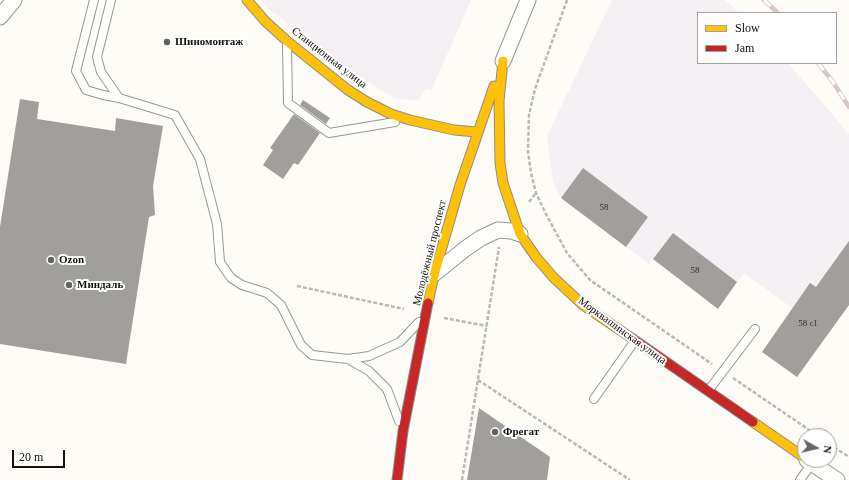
<!DOCTYPE html>
<meta charset="utf-8">
<style>
body{margin:0}
#map{position:relative;width:849px;height:480px;overflow:hidden;background:#fdfcf7;font-family:Georgia,serif}
canvas{display:block}
.legend{position:absolute;left:697px;top:12px;width:140px;height:52px;box-sizing:border-box;background:#fff;border:1px solid #a0a0a0;margin:0;padding:5px 7px;list-style:none;font-size:12px;color:#111}
.legend li{display:flex;align-items:center;gap:8px;height:20px}
.legend b{width:20px;border:1px solid #a0a0a0}
.north{position:absolute;left:797px;top:428px;width:40px;height:40px;box-sizing:border-box;background:#fff;border:1px solid #a0a0a0;border-radius:50%;rotate:98deg;font-size:11px;font-weight:700;line-height:16px;text-align:center;color:#111}
.north::after{content:'';display:block;margin:auto;width:14px;height:18px;background:#646362;clip-path:polygon(50% 0,100% 100%,50% 72%,0 100%)}
.scale{position:absolute;left:12px;top:450px;width:53px;height:18px;box-sizing:border-box;border:2px solid #111;border-top:0;padding-left:5px;font-size:12px;line-height:14px;white-space:nowrap;color:#111;-webkit-text-stroke:3px #fff;paint-order:stroke}
</style>
<div id="map">
<canvas width="849" height="480"></canvas>
<ul class="legend">
<li><b style="height:5px;background:#ffc107"></b>Slow</li>
<li><b style="height:5px;background:#c62828"></b>Jam</li>
</ul>
<div class="north">N</div>
<div class="scale">20 m</div>
</div>
<script>
const c = document.querySelector('canvas').getContext('2d');
c.lineJoin = 'round';
function fillPath(path, color) { c.fillStyle = color; c.fill(path, 'evenodd'); }
const poly = rows => new Path2D(rows.map(r => 'M' + r).join(''));
function strokePath(path, color, width, dash) { c.strokeStyle = color; c.lineWidth = width; c.lineCap = dash ? 'butt' : 'round'; c.setLineDash(dash || []); c.stroke(path); }
function label(font, color, halo, rows, align = 'center') {
  c.font = font + ' Georgia,serif'; c.lineWidth = 4; c.setLineDash([]); c.textBaseline = 'middle'; c.strokeStyle = halo; c.fillStyle = color; for (const [text, x, y, turn = 0] of rows) {
    c.save(); c.translate(x, y); c.rotate((+turn || 0) * Math.PI / 180); c.textAlign = isNaN(turn) ? turn : align; if (halo) c.strokeText(text, 0, 0); c.fillText(text, 0, 0); c.restore();
  }
}
const industrial = poly([
 [261,0,471,0,431,91,426,88,418,100,395,99,332,58,265,6],
 [612,0,725,0,739,13,698,13,698,63,788,63,849,134,849,305,797,377,762,352,792,308,744,273,737,282,673,234,649,264,561,198,553,182,547,136]
]);
const building = poly([
 [20,99,39,102,37,119,115,131,116,118,163,126,153,186,155,215,149,217,126,364,0,344,0,227],
 [303,100,330,118,326,124,300,105],
 [294,114,320,133,298,165,294,163,283,179,263,165,273,150,270,148],
 [583,168,648,217,626,247,561,198],
 [673,233,737,282,718,309,653,259],
 [849,241,849,305,797,377,762,352,810,283,816,287],
 [479,408,550,457,547,480,467,480]
]);
const path = poly([
 [567,0,535,89,529,115,528,152,531,173,536,193,547,216,567,253,590,280,712,364],
 [529,202,536,193],
 [297,286,404,309],
 [444,318,487,326],
 [733,378,818,436],
 [478,380,630,480],
 [829,444,849,457],
 [462,480,499,247]
]);
const lane = poly([
 [94,0,76,71,86,90,103,95,119,98,175,115,200,159,217,224,220,262,231,278,242,285,267,293,281,305,301,345,312,355,348,359,369,356,400,342,419,322],
 [111,0,97,57,101,72,119,98],
 [287,44,288,103,329,133,395,122],
 [348,359,369,371,387,389,399,421],
 [708,391,755,329],
 [594,399,634,342],
 [800,480,812,463]
]);
const street = poly([
 [0,17,14,0],
 [503,61,528,0],
 [434,274,465,249,481,238,498,230,511,231,520,234],
 [807,460,837,480]
]);
const slow = poly([
 [247,0,265,21,287,41,348,90,367,102,391,114,410,120,454,130,477,132],
 [503,61,499,101,500,163,503,183,520,234,536,257,553,277,583,305,633,339],
 [428,303,434,275,460,185,494,86],
 [753,422,805,458]
]);
const jam = poly([
 [633,339,753,422],
 [397,480,403,431,428,303]
]);
const rail = poly([
 [764,0,778,13],
 [818,63,833,82,849,107]
]);
const markers = [
 [167,42,4,"#646362"],
 [51,260,4,"#646362"],
 [69,285,4,"#646362"],
 [495,432,4,"#646362"]
];
const numberNames = [
 ["58",604,208],
 ["58",695,271],
 ["58 с1",808,324]
];
const poiNames = [
 ["Шиномонтаж",175,42],
 ["Ozon",59,260],
 ["Миндаль",77,285],
 ["Фрегат",503,432]
];
const streetNames = [
 ["Станционная улица",329,58,38],
 ["Молодёжный проспект",430,253,-76],
 ["Морквашинская улица",622,331,36]
];
fillPath(industrial, '#f5f0f3');
fillPath(building, '#a19f9c');
strokePath(lane, '#979795', 10);
strokePath(street, '#979795', 17);
strokePath(slow, '#8e8d8b', 11);
strokePath(jam, '#8e8d8b', 11);
strokePath(path, '#b9b9b8', 2.5, [4, 2]);
strokePath(lane, '#fffffe', 8);
strokePath(street, '#fffffe', 15);
strokePath(slow, '#ffc107', 9);
strokePath(jam, '#c62828', 9);
strokePath(rail, '#d9c6c7', 4.5);
strokePath(rail, '#fff', 3, [9]);
for (const [x, y, r, color] of markers) { const dot = new Path2D(); dot.arc(x, y, r, 0, 2 * Math.PI); c.fillStyle = color; c.fill(dot); strokePath(dot, '#fff', 1.5); }
label('9px', '#353434', null, numberNames);
label('bold 11px', '#111', '#fff', poiNames, 'left');
label('11px', '#111', '#fff', streetNames);
</script>
